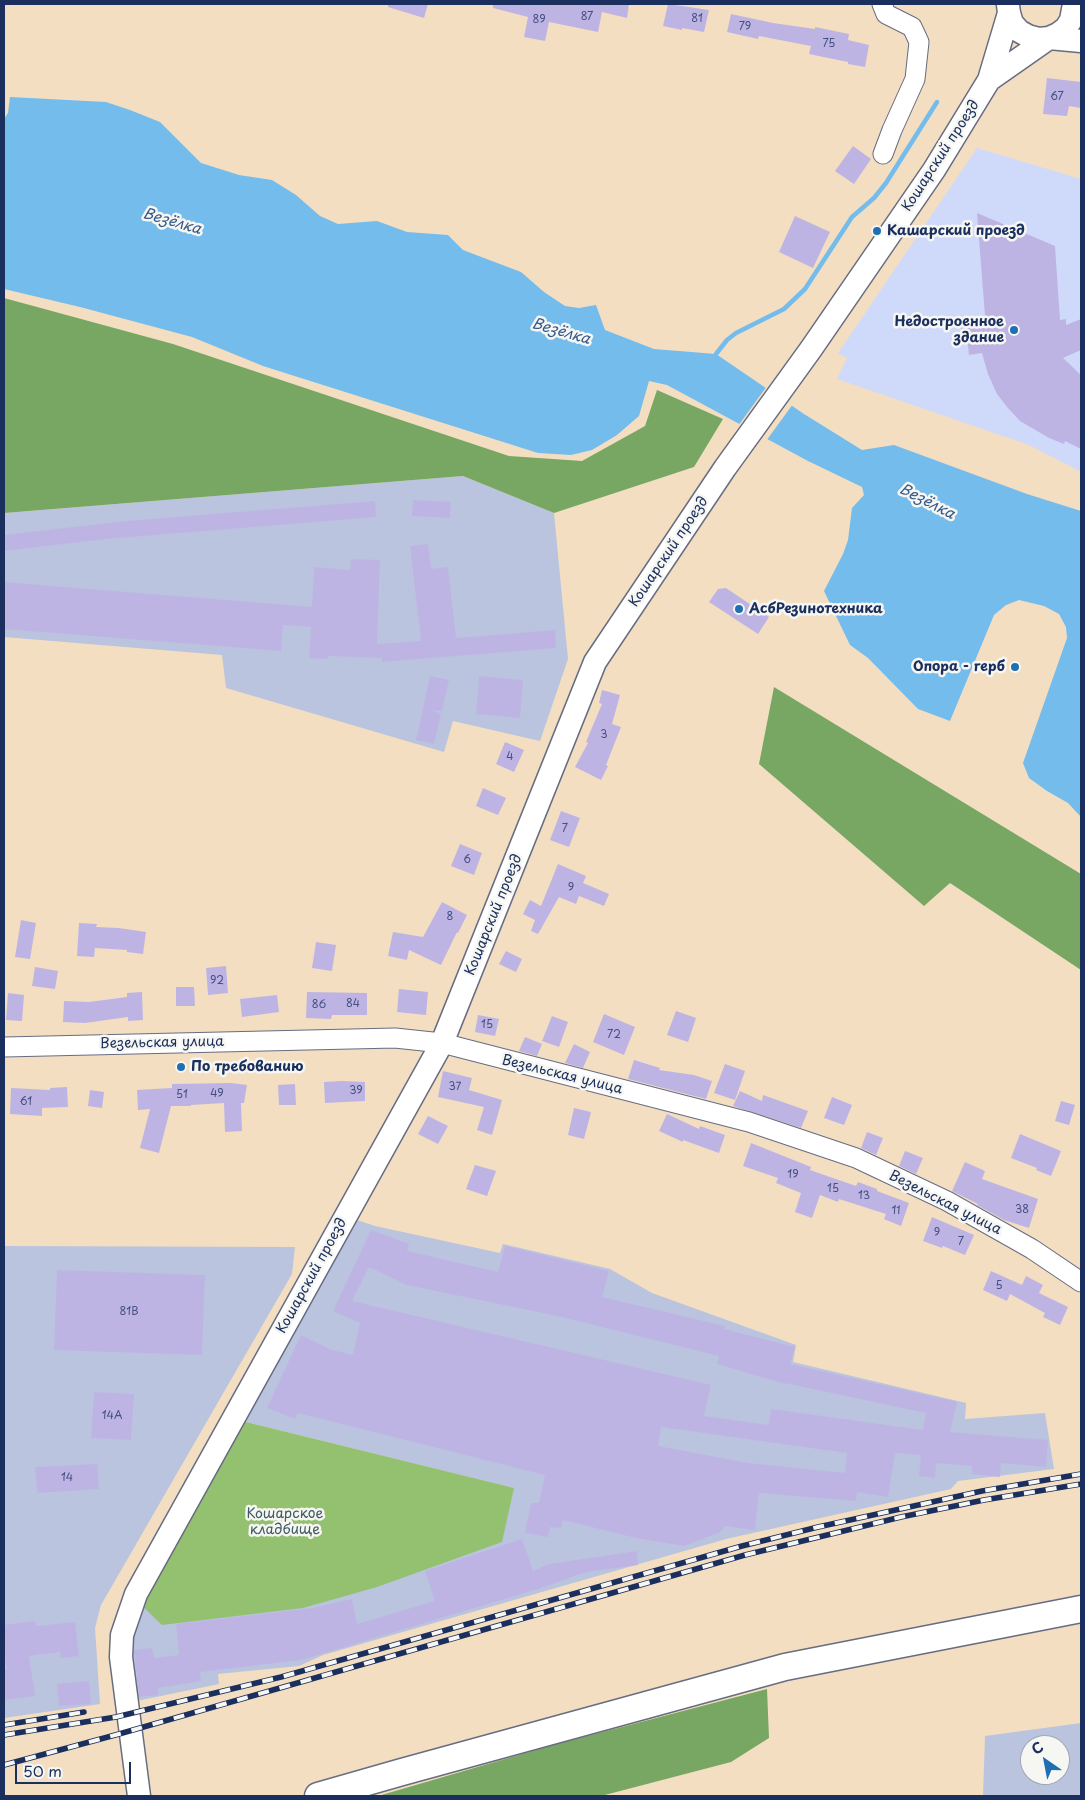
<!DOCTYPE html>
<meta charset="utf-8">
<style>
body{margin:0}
#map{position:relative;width:1085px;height:1800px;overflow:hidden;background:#f3dec2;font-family:"Playpen Sans",sans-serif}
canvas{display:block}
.frame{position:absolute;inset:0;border:5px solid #1b2f5e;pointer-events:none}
.north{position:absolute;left:1020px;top:1735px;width:50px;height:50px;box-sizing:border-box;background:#f6f6f2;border:1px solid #9ea6b7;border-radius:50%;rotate:327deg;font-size:14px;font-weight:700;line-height:20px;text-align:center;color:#1b2f5e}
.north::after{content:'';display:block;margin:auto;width:18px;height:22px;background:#1f6fb2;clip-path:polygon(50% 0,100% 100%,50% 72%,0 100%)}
.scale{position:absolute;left:15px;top:1762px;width:116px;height:22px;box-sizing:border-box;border:2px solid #1b2f5e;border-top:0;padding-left:6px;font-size:15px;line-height:18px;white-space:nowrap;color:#1b2f5e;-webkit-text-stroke:4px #f6f6f2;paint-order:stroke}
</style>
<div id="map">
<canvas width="1085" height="1800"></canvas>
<div class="frame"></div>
<div class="north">С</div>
<div class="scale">50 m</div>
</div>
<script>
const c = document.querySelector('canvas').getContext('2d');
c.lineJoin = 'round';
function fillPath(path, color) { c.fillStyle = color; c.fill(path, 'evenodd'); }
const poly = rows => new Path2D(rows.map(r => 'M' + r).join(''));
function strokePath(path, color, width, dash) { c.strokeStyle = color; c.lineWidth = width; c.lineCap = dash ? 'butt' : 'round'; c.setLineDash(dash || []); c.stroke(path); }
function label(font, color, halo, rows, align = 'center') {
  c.font = font + ' "Playpen Sans",sans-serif'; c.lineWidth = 5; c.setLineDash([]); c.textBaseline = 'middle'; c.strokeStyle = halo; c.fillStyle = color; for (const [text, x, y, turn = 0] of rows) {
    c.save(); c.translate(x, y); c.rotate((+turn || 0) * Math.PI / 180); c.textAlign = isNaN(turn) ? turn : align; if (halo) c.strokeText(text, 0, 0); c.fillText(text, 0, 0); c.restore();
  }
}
const built = poly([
 [977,148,1081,179,1081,472,1029,445,837,379,847,358,838,353]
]);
const industrial = poly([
 [463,476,554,513,568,659,540,741,453,721,444,752,226,688,222,655,4,637,4,513],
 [354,1219,375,1226,500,1253,503,1244,610,1269,652,1293,796,1345,793,1362,966,1403,965,1419,1045,1413,1054,1469,958,1481,951,1489,726,1539,323,1655,299,1666,218,1674,219,1684,127,1703,126,1628,139,1603,513,1488,242,1421],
 [4,1246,295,1247,292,1274,101,1605,95,1628,100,1704,4,1718],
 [1081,1723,1081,1796,983,1796,985,1736],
 [1030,1745,1060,1745,1060,1775,1030,1775]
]);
const green = poly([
 [242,1421,514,1488,502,1542,377,1587,303,1608,162,1625,139,1603]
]);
const forest = poly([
 [4,298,173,344,509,456,582,461,645,426,657,390,723,419,694,467,554,513,463,476,4,513],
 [774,687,1081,874,1081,970,950,883,924,906,759,764],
 [767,1689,769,1738,731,1762,601,1796,378,1796,553,1745]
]);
const water = poly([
 [10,97,106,102,130,110,160,122,201,163,239,175,272,180,296,195,320,216,338,224,377,221,407,232,448,235,463,250,521,272,544,292,565,306,579,308,596,305,605,330,654,349,716,354,804,414,862,450,894,445,1027,494,1081,511,1081,817,1068,803,1047,791,1029,778,1023,763,1067,638,1066,627,1059,614,1044,606,1019,600,1006,605,994,615,950,721,918,709,868,658,850,645,824,591,843,554,848,540,852,508,864,495,862,487,808,461,667,385,649,381,639,416,617,435,592,450,571,455,538,453,263,366,192,337,80,307,4,289,4,119,8,113]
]);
const pier = poly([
 [767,386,793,404,766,441,738,426]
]);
const stream = poly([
 [716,354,727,340,736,333,784,309,805,289,852,217,874,198,886,183,937,102]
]);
const building = poly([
 [388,4,428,4,424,18,388,7],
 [493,4,629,4,627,18,602,12,598,32,549,22,545,41,524,37,528,17,493,8],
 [668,4,709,10,704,32,682,28,682,30,663,26],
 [731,14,773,23,815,29,815,27,849,34,848,40,869,45,865,67,848,64,848,62,809,54,811,46,759,36,758,39,727,32],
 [1047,78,1081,82,1081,108,1069,106,1067,116,1043,114],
 [853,146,871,159,854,184,835,171],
 [977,213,1055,246,1060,320,1066,319,1066,325,1081,319,1081,350,1063,358,1081,375,1081,449,1065,441,1064,444,1049,438,1020,421,1007,407,997,394,988,374,982,353,969,355,967,336,962,337,961,323,981,322,981,316,985,316],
 [795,216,830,232,813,268,779,252],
 [413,500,451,502,450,518,412,516],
 [375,501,376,517,106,539,4,551,4,535,126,521],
 [428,544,431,569,448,567,456,638,555,630,556,648,382,662,382,658,328,656,328,659,309,658,311,627,283,625,281,651,4,629,4,582,312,607,314,567,350,570,351,559,380,560,377,644,421,641,410,546],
 [726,588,769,617,758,634,709,602,718,589],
 [430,676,449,680,442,711,431,710,441,714,434,744,416,740],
 [479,676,523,680,520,718,476,714],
 [602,690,620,695,612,724,621,727,606,765,608,766,601,780,575,767,588,743,586,742,602,704,599,703],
 [505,742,524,750,514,772,496,764],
 [483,788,506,798,498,815,476,806],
 [561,811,580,818,569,847,550,840],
 [460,844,482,853,474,875,451,866],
 [558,864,586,876,583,883,609,894,604,906,579,896,576,904,559,897,538,934,531,931,535,920,523,914,530,900,541,906],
 [442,902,467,915,458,933,457,932,441,965,409,950,407,960,388,956,393,932,423,937],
 [21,920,36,923,30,959,15,957],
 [79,923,97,924,96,927,119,928,146,932,143,954,127,952,127,950,95,948,94,957,77,956],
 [316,942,336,945,332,971,312,968],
 [506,951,522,959,516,972,499,964],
 [226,966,228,993,208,995,206,968],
 [35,967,58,971,55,989,32,986],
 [176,987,194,987,195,1006,176,1006],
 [399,989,428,992,426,1015,397,1012],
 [142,992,143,1020,128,1021,128,1017,85,1023,63,1022,64,1001,89,1002,127,997,127,993],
 [307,992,367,993,367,1015,332,1015,331,1019,306,1018],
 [8,993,24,995,22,1021,6,1020],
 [277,995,279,1012,242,1017,240,999],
 [676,1011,696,1018,688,1042,667,1035],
 [604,1014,635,1027,624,1055,593,1042],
 [478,1015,499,1019,495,1036,475,1032],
 [552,1016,568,1022,559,1047,542,1041],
 [525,1037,542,1044,537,1056,519,1051],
 [574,1044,590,1052,583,1068,565,1063],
 [634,1060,660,1068,659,1070,694,1075,712,1081,706,1099,628,1079],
 [725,1064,745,1071,735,1100,714,1093],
 [443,1071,472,1078,469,1090,502,1100,492,1135,477,1130,484,1107,438,1097],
 [341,1081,365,1082,365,1101,325,1103,324,1082],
 [231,1083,247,1085,244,1103,241,1103,242,1131,225,1132,224,1103,191,1105,191,1106,171,1106,159,1153,140,1148,150,1109,138,1110,137,1090,172,1088,172,1084],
 [295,1084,296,1105,279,1105,278,1085],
 [67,1087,68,1107,42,1108,42,1116,10,1114,11,1088,50,1090,50,1088],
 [90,1090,104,1092,102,1108,88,1106],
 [740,1091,762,1101,763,1095,808,1111,801,1128,733,1106],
 [832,1097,852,1105,844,1125,824,1118],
 [1061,1101,1075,1105,1069,1125,1055,1121],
 [574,1108,591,1112,584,1139,568,1135],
 [667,1114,699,1129,700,1126,725,1135,719,1153,683,1140,683,1142,659,1131],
 [428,1116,448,1126,438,1144,418,1134],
 [867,1132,883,1138,876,1155,861,1148],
 [1020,1134,1061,1151,1051,1176,1036,1170,1037,1168,1011,1158],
 [751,1143,811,1167,810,1170,856,1186,858,1182,877,1189,877,1191,909,1203,901,1226,884,1219,886,1214,839,1199,838,1202,820,1195,812,1218,795,1212,801,1193,776,1183,778,1178,743,1166],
 [905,1151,923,1158,916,1174,899,1166],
 [965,1162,985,1171,982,1179,1038,1199,1029,1228,1004,1220,977,1205,978,1204,952,1191],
 [475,1165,496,1171,487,1196,466,1189],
 [932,1217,974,1235,965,1255,943,1246,942,1248,923,1241],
 [371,1230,409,1244,407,1251,498,1272,505,1246,609,1271,602,1297,725,1326,724,1329,795,1347,790,1364,957,1402,950,1432,1048,1440,1046,1467,1001,1463,1000,1477,972,1474,972,1466,936,1463,935,1478,919,1476,921,1455,895,1453,888,1497,857,1492,856,1501,759,1493,755,1530,725,1526,720,1532,684,1546,636,1538,563,1520,561,1528,550,1527,548,1537,525,1533,531,1503,539,1503,545,1475,298,1413,295,1419,267,1408,301,1335,332,1350,353,1355,360,1323,333,1311],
 [369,1267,407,1285,562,1317,719,1356,717,1364,785,1384,785,1383,926,1413,923,1430,771,1409,769,1425,704,1416,711,1385,352,1301],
 [661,1427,847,1453,845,1473,748,1463,658,1446],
 [57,1270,205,1275,202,1355,54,1350],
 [991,1271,1022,1285,1026,1276,1043,1285,1039,1293,1068,1307,1060,1325,1043,1317,1045,1313,1010,1294,1007,1301,983,1290],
 [94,1392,134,1394,131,1440,91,1438],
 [97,1464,99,1489,37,1493,35,1467],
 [522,1539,533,1571,549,1564,637,1551,638,1565,586,1572,541,1588,301,1660,200,1672,201,1681,158,1688,158,1695,139,1697,134,1650,152,1648,154,1658,179,1655,176,1624,312,1608,352,1599,357,1624,435,1601,425,1571],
 [35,1621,36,1626,75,1622,79,1656,61,1658,60,1652,29,1656,35,1696,4,1700,4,1670,7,1669,4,1647,4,1625],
 [89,1681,91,1704,59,1706,57,1684]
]);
const minor = poly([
 [882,4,886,14,912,27,919,42,915,79,892,130,883,154],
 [4,1047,395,1038,442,1043,749,1122,856,1158,947,1201,1032,1249,1081,1282]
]);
const tertiary = poly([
 [1008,5,1009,13,1012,23,1019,31,1028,36,1039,39,1049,38,1058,34,1066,28,1071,20,1074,4],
 [989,80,1049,38,1081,41],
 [139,1796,121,1657,122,1635,136,1594,442,1043,595,662,725,468,811,349,934,170,989,80,1009,13]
]);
const secondary = poly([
 [318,1796,402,1772,785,1667,1081,1609]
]);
const rail = poly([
 [4,1725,84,1712],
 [4,1735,116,1717,281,1677,742,1546,818,1527,982,1491,1081,1474],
 [4,1765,119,1734,745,1555,901,1517,984,1500,1081,1484]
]);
const markers = [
 [877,231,5,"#1f6fb2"],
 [1014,330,5,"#1f6fb2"],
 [739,609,5,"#1f6fb2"],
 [1015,667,5,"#1f6fb2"],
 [181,1067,5,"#1f6fb2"]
];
const numberNames = [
 ["87",587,17],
 ["81",697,19],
 ["89",539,20],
 ["79",745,27],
 ["75",829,44],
 ["67",1057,97],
 ["3",604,735],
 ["4",510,757],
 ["7",565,829],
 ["6",467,860],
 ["9",571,888],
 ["8",450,917],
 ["92",217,981],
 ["84",353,1004],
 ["86",319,1005],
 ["15",487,1025],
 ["72",614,1035],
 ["37",455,1087],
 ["39",356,1091],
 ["49",217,1094],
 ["51",182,1095],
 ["61",26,1102],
 ["19",793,1175],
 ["15",833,1189],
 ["13",864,1196],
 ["38",1022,1210],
 ["11",896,1211],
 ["9",937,1233],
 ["7",961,1242],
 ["5",999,1286],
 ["81В",129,1312],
 ["14А",112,1416],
 ["14",67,1478]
];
const streetNames = [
 ["Кошарский проезд",941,156,-57],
 ["Кошарский проезд",669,552,-56],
 ["Кошарский проезд",494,915,-68],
 ["Везельская улица",162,1043,-1],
 ["Везельская улица",562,1075,14],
 ["Везельская улица",945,1203,27],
 ["Кошарский проезд",312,1276,-61]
];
const poiNames = [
 ["Кашарский проезд",887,231],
 ["Недостроенное",1004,322,"right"],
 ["здание",1004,338,"right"],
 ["АсбРезинотехника",749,609],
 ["Опора - герб",1005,667,"right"],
 ["По требованию",191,1067]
];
const parkNames = [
 ["Кошарское",285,1514],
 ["кладбище",285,1530]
];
const waterNames = [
 ["Везёлка",172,222,16],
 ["Везёлка",561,332,16],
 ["Везёлка",927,502,27]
];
fillPath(built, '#cfdafa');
fillPath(industrial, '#bac4de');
fillPath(green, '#94c170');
fillPath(forest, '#77a762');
fillPath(water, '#74bcec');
fillPath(pier, '#f3dec2');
strokePath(stream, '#74bcec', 4.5);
fillPath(building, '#beb4e4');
strokePath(minor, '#676c81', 21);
strokePath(tertiary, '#676c81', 25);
strokePath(secondary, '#676c81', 29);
strokePath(minor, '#fff', 19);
strokePath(tertiary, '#fff', 22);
strokePath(secondary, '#fff', 26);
strokePath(rail, '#1b2f5e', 5.5);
strokePath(rail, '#f6f6f2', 4, [11]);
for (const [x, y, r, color] of markers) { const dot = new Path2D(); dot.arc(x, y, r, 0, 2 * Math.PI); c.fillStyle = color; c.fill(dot); strokePath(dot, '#f6f6f2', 2); }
label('11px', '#445080', null, numberNames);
label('14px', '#1b2f5e', '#f6f6f2', streetNames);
label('bold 14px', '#1b2f5e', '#f6f6f2', poiNames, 'left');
label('14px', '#3f5b63', '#f6f6f2', parkNames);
label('italic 15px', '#365989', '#f6f6f2', waterNames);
</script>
